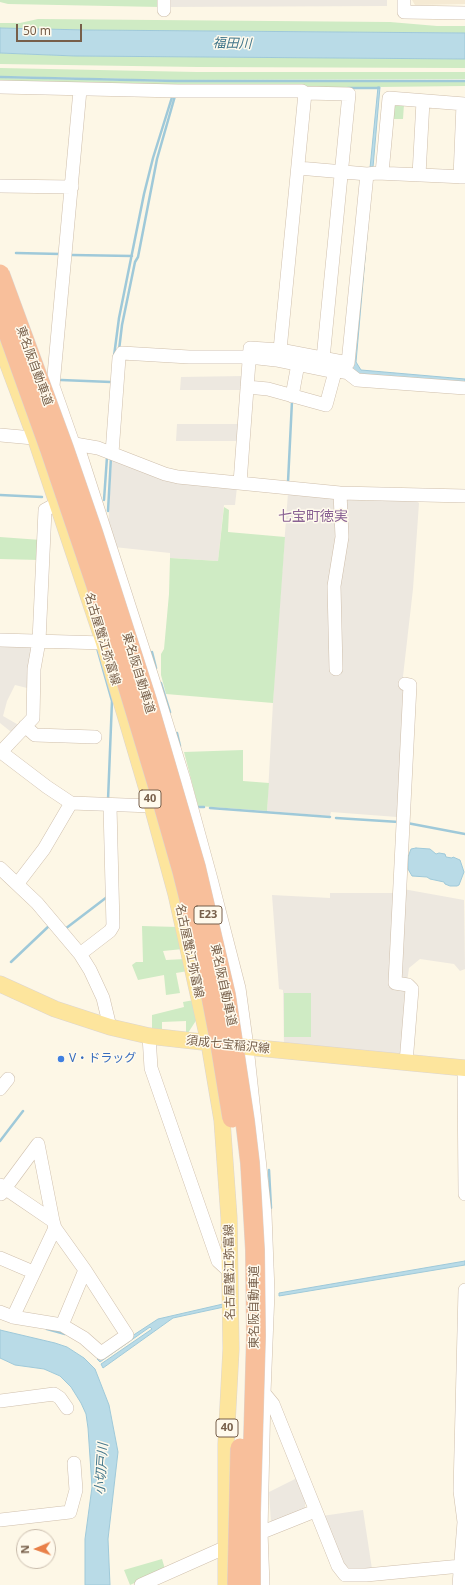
<!DOCTYPE html>
<meta charset="utf-8">
<style>
body{margin:0}
#map{position:relative;width:465px;height:1585px;overflow:hidden;background:#fdf7e6;font-family:"Noto Sans",sans-serif}
canvas{display:block}
.north{position:absolute;left:16px;top:1529px;width:40px;height:40px;box-sizing:border-box;background:#fffaed;border:1px solid #c9bcac;border-radius:50%;rotate:268deg;font-size:11px;font-weight:700;line-height:16px;text-align:center;color:#775f4a}
.north::after{content:'';display:block;margin:auto;width:14px;height:18px;background:#e98048;clip-path:polygon(50% 0,100% 100%,50% 72%,0 100%)}
.scale{position:absolute;left:16px;top:24px;width:66px;height:18px;box-sizing:border-box;border:2px solid #775f4a;border-top:0;padding-left:5px;font-size:12px;line-height:14px;white-space:nowrap;color:#775f4a;-webkit-text-stroke:3px #fffaed;paint-order:stroke}
</style>
<div id="map">
<canvas width="465" height="1585"></canvas>
<div class="north">N</div>
<div class="scale">50 m</div>
</div>
<script>
const c = document.querySelector('canvas').getContext('2d');
c.lineJoin = 'round';
function fillPath(path, color) { c.fillStyle = color; c.fill(path, 'evenodd'); }
const poly = rows => new Path2D(rows.map(r => 'M' + r).join(''));
function strokePath(path, color, width, dash) { c.strokeStyle = color; c.lineWidth = width; c.lineCap = dash ? 'butt' : 'round'; c.setLineDash(dash || []); c.stroke(path); }
function label(font, color, halo, rows, align = 'center') {
  c.font = font + ' "Noto Sans","Noto Sans JP",sans-serif'; c.lineWidth = 3; c.setLineDash([]); c.textBaseline = 'middle'; c.strokeStyle = halo; c.fillStyle = color; for (const [text, x, y, turn = 0] of rows) {
    c.save(); c.translate(x, y); c.rotate((+turn || 0) * Math.PI / 180); c.textAlign = isNaN(turn) ? turn : align; if (halo) c.strokeText(text, 0, 0); c.fillText(text, 0, 0); c.restore();
  }
}
const residential = poly([
 [412,0,465,0,465,4,415,5]
]);
const industrial = poly([
 [166,0,387,0,387,6,168,7],
 [243,376,242,390,180,390,181,377],
 [177,424,239,424,240,441,176,441],
 [112,457,237,487,235,505,224,505,218,561,170,558,170,553,114,547,108,531],
 [288,493,334,497,339,586,345,500,416,501,419,503,413,589,402,685,407,687,397,817,331,812,330,816,267,811,275,666],
 [0,644,31,644,31,689,15,685,7,701,3,716,22,727,15,735,0,723],
 [403,889,464,900,465,969,460,971,454,964,420,959,409,968,407,982,401,981],
 [330,893,396,893,390,987,407,989,403,1057,284,1047,283,990,279,989,272,895,330,898],
 [297,1478,305,1500,305,1508,271,1523,269,1492],
 [363,1510,372,1569,352,1571,343,1563,322,1516]
]);
const green = poly([
 [0,0,162,0,160,7,8,4,0,2],
 [38,19,390,22,437,26,465,26,465,33,86,30,0,28,0,23,20,23],
 [0,53,75,56,465,59,465,68,198,67,0,64],
 [0,68,197,72,465,72,465,79,177,80,0,76],
 [0,78,176,82,465,82,465,86,380,87,178,87,0,83],
 [394,103,404,104,403,119,390,119],
 [224,507,229,510,228,532,285,537,273,703,166,694,161,675,161,654,164,649,169,594,170,558,218,561],
 [0,537,41,540,39,560,0,559],
 [243,750,243,781,269,783,267,811,198,806,184,752],
 [142,926,178,927,183,949,163,951,166,960,185,959,188,971,176,973,180,993,166,995,164,975,138,980,132,965,136,962,143,962],
 [284,993,311,993,311,1037,284,1037],
 [194,1000,197,1019,186,1036,186,1021,162,1022,162,1032,152,1031,152,1015,184,1007,183,1002],
 [162,1559,165,1569,130,1585,124,1570]
]);
const water = poly([
 [0,28,86,30,465,33,465,59,75,56,0,53,0,28],
 [378,87,380,87,356,362,361,370,465,379,465,384,360,375,350,371,378,87],
 [416,848,430,849,436,854,439,853,445,854,446,857,452,858,453,857,460,860,464,872,459,885,457,886,450,886,445,884,444,882,430,879,427,877,412,876,408,869,408,857,411,849,416,848],
 [465,1261,465,1265,279,1296,279,1293,465,1261],
 [223,1304,224,1307,173,1318,103,1368,101,1364,152,1329,150,1327,100,1362,97,1359,158,1319,223,1304],
 [0,1330,55,1343,67,1347,84,1358,95,1369,109,1405,118,1452,108,1539,110,1585,85,1585,85,1539,92,1487,88,1428,86,1414,81,1403,71,1387,60,1376,44,1369,15,1365,0,1358,0,1330]
]);
const stream = poly([
 [0,77,176,81,465,81],
 [348,88,379,88],
 [16,253,61,254],
 [72,255,132,256],
 [119,350,122,325,135,262,138,257,157,159,175,96],
 [114,356,119,318,144,194,153,158,173,94],
 [61,380,111,382],
 [288,482,292,401],
 [0,495,42,497],
 [104,500,107,457],
 [108,511,111,457],
 [97,648,112,701,108,800],
 [152,652,156,668],
 [161,683,170,712],
 [177,733,180,746],
 [197,807,204,807],
 [210,808,330,817],
 [336,818,399,822],
 [407,823,465,834],
 [65,929,107,897],
 [11,962,50,925],
 [0,1141,23,1111],
 [269,1170,271,1208],
 [47,1329,65,1334]
]);
const minor = poly([
 [404,0,404,12,465,13],
 [164,10,164,0],
 [0,87,178,91,302,91,305,93],
 [298,168,367,174,377,173,465,177],
 [382,173,389,98,465,104],
 [419,175,423,101],
 [460,177,463,104],
 [0,186,72,187],
 [280,350,305,93,349,94,322,369],
 [247,387,268,389,326,405,335,372],
 [292,396,298,364],
 [0,435,44,439],
 [69,443,98,448,165,474,178,477,340,493,465,496],
 [73,443,53,386,80,90],
 [77,444,152,677,184,780,211,879,239,988,247,1047,265,1214,268,1292,264,1393,273,1404,338,1566,345,1575,366,1575,461,1566,465,1567],
 [112,453,119,358,122,353,189,357,249,357,276,360,335,372,338,371,348,373,357,380,465,388],
 [240,483,250,348,280,350,348,363,367,174],
 [0,640,104,643],
 [336,669,334,586,342,537,340,493],
 [405,684,410,685,395,983,408,985,412,989,406,1063],
 [25,726,35,735,95,737],
 [1,752,47,787,71,803],
 [0,753,33,718,34,669,39,641,45,510,58,503],
 [0,868,37,903,80,954,90,970,103,998,110,1027],
 [18,883,44,849,71,803,152,806],
 [80,954,110,931,113,926,110,806],
 [149,1036,151,1068,218,1261,230,1272],
 [464,1068,465,1194],
 [0,1089,8,1079],
 [0,1185,53,1221,55,1228,85,1270,127,1335,101,1353,84,1338,62,1325,13,1317,0,1312],
 [1,1194,38,1144,53,1221],
 [0,1258,33,1272],
 [13,1317,55,1228],
 [62,1325,85,1270],
 [0,1401,54,1394,60,1398,67,1408],
 [0,1520,70,1512,76,1490,74,1463],
 [255,1535,315,1511],
 [141,1585,233,1544],
 [263,1585,261,1532,264,1393],
 [459,1585,464,1522,460,1491,465,1290]
]);
const major = poly([
 [0,343,35,437,104,643,152,806,176,894,209,1043,222,1120,229,1218,231,1349,226,1444,226,1585],
 [0,984,55,1009,110,1027,149,1036,247,1047,465,1068]
]);
const highwayBridge = poly([
 [0,274,64,448,93,532,147,700,196,867,226,995,245,1121,250,1163,255,1250,256,1336,251,1513,251,1585],
 [0,311,50,450,108,621,158,787,182,871,203,955,219,1038,232,1118],
 [237,1585,240,1448]
]);
const markers = [
 [61,1059,4,"#3f7fe0"]
];
const shields = [
 [150,799,22],
 [208,915,28],
 [227,1428,22]
];
const shieldNames = [
 ["40",150,799],
 ["E23",208,915],
 ["40",227,1428]
];
const streetNames = [
 ["東名阪自動車道",34,366,70],
 ["名古屋蟹江弥富線",102,639,73],
 ["東名阪自動車道",138,673,73],
 ["名古屋蟹江弥富線",189,951,78],
 ["東名阪自動車道",223,985,78],
 ["須成七宝稲沢線",228,1045,6],
 ["名古屋蟹江弥富線",230,1272,-91],
 ["東名阪自動車道",255,1307,-90]
];
const shopNames = [
 ["V・ドラッグ",69,1059]
];
const waterNames = [
 ["福田川",232,44,1],
 ["小切戸川",102,1469,-86]
];
const quarterNames = [
 ["七宝町徳実",313,517]
];
fillPath(residential, '#f5ead4');
fillPath(industrial, '#ede8e0');
fillPath(green, '#cfebc4');
fillPath(water, '#b9dbe7');
strokePath(water, '#9fc9d9', 1);
strokePath(stream, '#9fc9d9', 2.5);
strokePath(minor, '#cfbfac', 14);
strokePath(major, '#dcd5d0', 17);
strokePath(minor, '#fff', 13);
strokePath(major, '#fde59d', 16);
strokePath(highwayBridge, '#dcd5d0', 20, []);
strokePath(highwayBridge, '#f8bf9b', 19);
for (const [x, y, r, color] of markers) { const dot = new Path2D(); dot.arc(x, y, r, 0, 2 * Math.PI); c.fillStyle = color; c.fill(dot); strokePath(dot, '#fffaed', 1.5); }
for (const [x, y, w] of shields) { const box = new Path2D(); box.roundRect(x - w / 2, y - 9, w, 18, 3); c.fillStyle = '#fffaed'; c.fill(box); strokePath(box, '#775f4a', 1); }
label('bold 11px', '#775f4a', null, shieldNames);
label('12px', '#775f4a', '#fffaed', streetNames);
label('12px', '#366cbe', '#fffaed', shopNames, 'left');
label('italic 13px', '#42768b', '#fffaed', waterNames);
label('14px', '#896193', '#fffaed', quarterNames);
</script>
